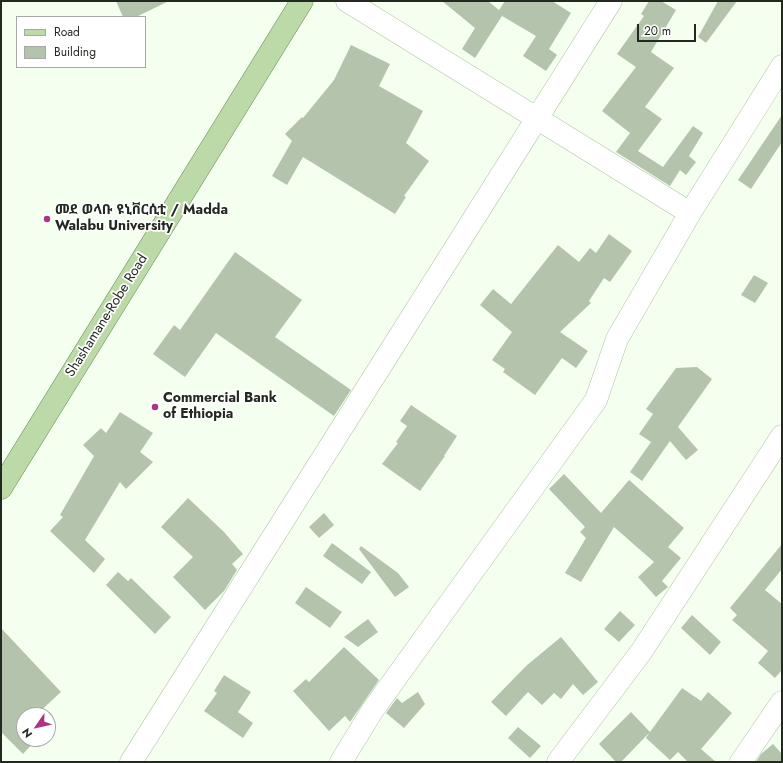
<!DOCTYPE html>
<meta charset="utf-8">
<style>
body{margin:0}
#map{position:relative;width:783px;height:763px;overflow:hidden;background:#f5fff0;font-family:Jost,sans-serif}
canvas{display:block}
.frame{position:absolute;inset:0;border:2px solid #232920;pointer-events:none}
.legend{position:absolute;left:16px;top:16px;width:130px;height:52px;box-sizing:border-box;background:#fff;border:1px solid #a7a9a6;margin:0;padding:5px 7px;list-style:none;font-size:12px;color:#232920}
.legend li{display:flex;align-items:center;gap:8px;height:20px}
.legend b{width:20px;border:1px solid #a7a9a6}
.north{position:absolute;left:16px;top:707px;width:40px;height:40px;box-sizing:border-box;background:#fff;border:1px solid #a7a9a6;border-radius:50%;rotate:236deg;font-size:11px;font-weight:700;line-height:16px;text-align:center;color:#232920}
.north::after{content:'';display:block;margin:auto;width:14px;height:18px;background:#ae3384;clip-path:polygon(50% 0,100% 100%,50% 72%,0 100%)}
.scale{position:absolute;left:637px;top:24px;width:59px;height:18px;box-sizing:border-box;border:2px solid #232920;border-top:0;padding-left:5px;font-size:12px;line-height:14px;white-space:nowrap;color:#232920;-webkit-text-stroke:3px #fff;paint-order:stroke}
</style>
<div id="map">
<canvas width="783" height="763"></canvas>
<div class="frame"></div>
<ul class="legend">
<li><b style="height:5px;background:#bbdaa7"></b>Road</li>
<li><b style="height:11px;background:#b4c4ac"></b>Building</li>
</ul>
<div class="north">N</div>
<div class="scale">20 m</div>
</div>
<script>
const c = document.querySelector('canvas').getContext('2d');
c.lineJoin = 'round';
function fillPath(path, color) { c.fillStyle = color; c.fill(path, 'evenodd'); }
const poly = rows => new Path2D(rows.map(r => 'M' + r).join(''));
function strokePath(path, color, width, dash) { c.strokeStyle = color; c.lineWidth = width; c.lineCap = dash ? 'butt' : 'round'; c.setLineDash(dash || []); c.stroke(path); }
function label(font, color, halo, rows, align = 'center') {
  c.font = font + ' Jost,"Noto Sans Ethiopic",sans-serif'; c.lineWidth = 3.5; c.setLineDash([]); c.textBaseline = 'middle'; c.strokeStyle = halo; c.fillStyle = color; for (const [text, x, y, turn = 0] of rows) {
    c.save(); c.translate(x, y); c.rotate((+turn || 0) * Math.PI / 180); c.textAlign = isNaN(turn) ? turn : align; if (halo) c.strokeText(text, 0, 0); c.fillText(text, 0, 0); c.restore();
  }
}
const building = poly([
 [116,1,169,1,136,17,123,17],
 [442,1,488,1,499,10,505,1,552,1,571,13,549,49,557,55,546,71,523,56,536,36,502,16,475,58,462,49,475,28],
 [649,1,661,1,676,10,651,52,674,68,645,107,662,119,638,151,663,167,693,126,703,133,689,156,696,162,686,175,680,170,670,186,616,152,630,133,602,111,636,67,617,54,644,16,641,14],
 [718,1,737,1,706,43,698,37],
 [351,45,390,64,379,86,423,111,406,143,429,161,404,196,406,197,395,214,303,157,287,185,272,176,292,141,285,134,302,117,303,118,334,80],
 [782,115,782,142,751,189,738,180],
 [609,234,632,251,610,282,604,278,589,301,591,303,560,332,588,351,576,368,562,358,535,395,503,372,505,369,492,360,512,332,480,305,493,289,511,304,558,245,579,262,590,248,596,253],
 [235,252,302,300,275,337,351,390,334,416,216,333,185,377,153,354,174,325,180,330],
 [754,275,768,283,755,303,741,295],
 [697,367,712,379,678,427,698,450,686,460,670,441,642,481,630,472,651,442,639,434,653,414,646,409,676,368],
 [411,405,457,436,444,456,445,456,420,491,382,464,398,443,396,442,407,426,400,421],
 [120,412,153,433,140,452,153,462,126,489,120,482,85,540,105,559,94,573,50,531,63,517,60,515,94,456,83,445,101,428,106,433],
 [564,474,601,513,629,480,684,528,668,547,681,558,662,581,668,587,656,597,638,577,654,562,614,527,581,582,565,573,586,538,580,532,585,527,549,489],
 [188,498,224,532,243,554,232,564,237,570,224,591,205,610,173,577,193,557,161,527],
 [324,513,334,525,319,538,309,527],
 [332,543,371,572,362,584,323,556],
 [782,544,782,569,765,590,782,604,782,670,775,678,758,663,768,651,732,620,737,615,730,608],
 [361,546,398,573,409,587,395,597,359,549],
 [118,572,128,581,131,578,171,617,155,634,106,585],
 [306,587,342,612,330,628,295,603],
 [620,611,635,625,619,642,604,629],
 [692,615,721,642,710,655,681,628],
 [368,619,378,632,358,647,344,637],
 [1,628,61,692,36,715,24,715,24,739,37,739,23,754,1,732],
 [561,637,598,682,583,695,573,684,561,699,554,693,542,705,528,692,506,716,491,702,526,666],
 [344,647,379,680,350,722,345,716,329,731,293,691,306,679,309,682],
 [224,675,251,692,238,712,253,723,243,738,204,711,217,693,214,691],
 [682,688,701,701,708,692,732,713,701,749,716,762,688,762,678,752,670,760,646,738,649,733,621,762,616,762,599,744,631,712,650,732],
 [418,692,425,704,404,728,386,713,397,698,402,703],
 [518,727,541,746,530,758,508,738],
 [773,744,782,754,782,762,756,762,761,754]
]);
const minor = poly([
 [347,1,690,213],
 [131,762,611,1],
 [341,762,372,711,596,400,617,339,690,213,782,66],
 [558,762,641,652,782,436],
 [741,762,782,702]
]);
const major = poly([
 [1,488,302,1]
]);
const markers = [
 [47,219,4,"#ae3384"],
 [155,407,4,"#ae3384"]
];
const poiNames = [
 ["መደ ወላቡ ዩኒቨርሲቲ / Madda",55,211],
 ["Walabu University",55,227],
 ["Commercial Bank",163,399],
 ["of Ethiopia",163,415]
];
const streetNames = [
 ["Shashamane-Robe Road",107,316,-58]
];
fillPath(building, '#b4c4ac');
strokePath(minor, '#b2c2aa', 23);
strokePath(major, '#698c52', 23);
strokePath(minor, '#fff', 22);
strokePath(major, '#bbdaa7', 22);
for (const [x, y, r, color] of markers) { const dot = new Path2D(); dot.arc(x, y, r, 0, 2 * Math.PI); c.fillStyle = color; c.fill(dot); strokePath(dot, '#fff', 1.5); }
label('bold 14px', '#232920', '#fff', poiNames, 'left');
label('14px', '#232920', '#fff', streetNames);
</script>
